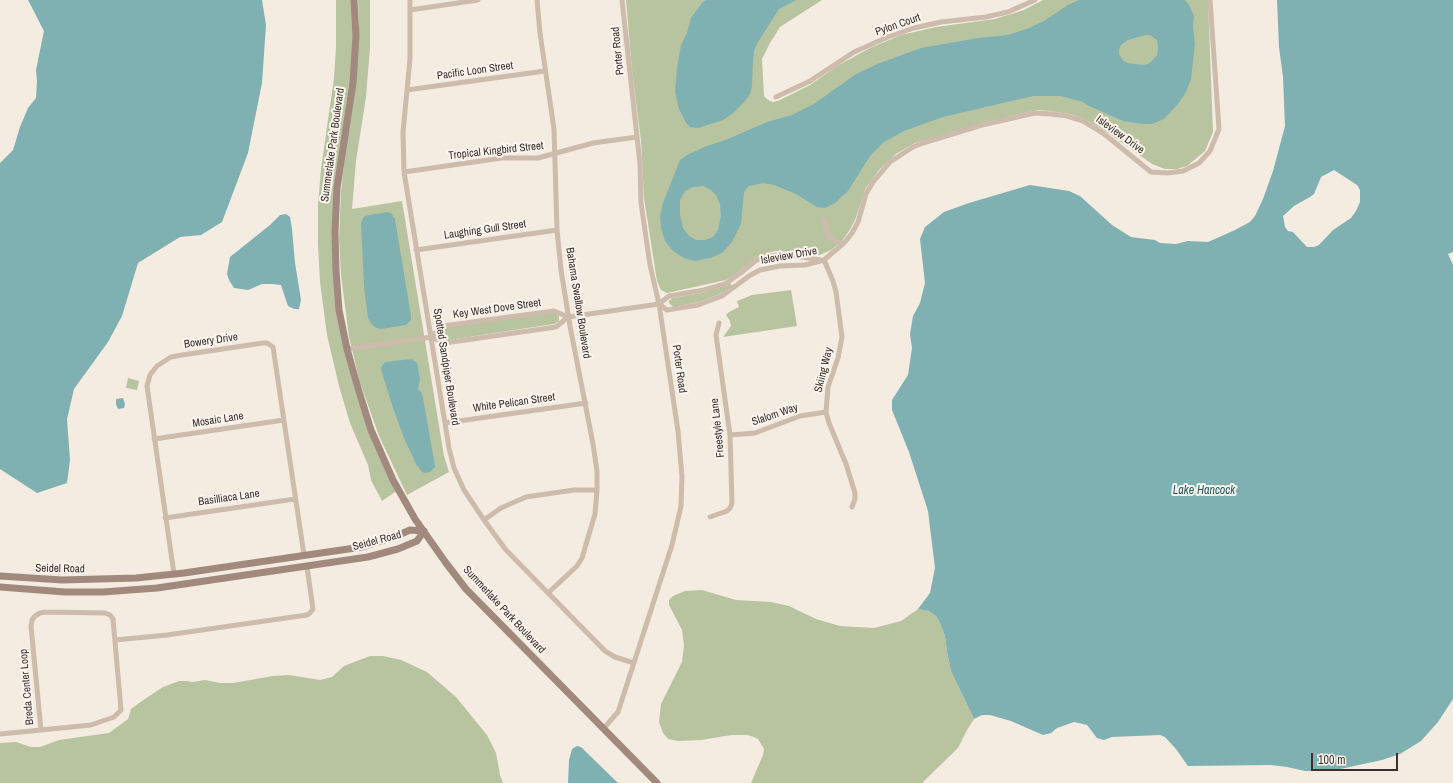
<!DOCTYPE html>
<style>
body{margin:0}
#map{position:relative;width:1453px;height:783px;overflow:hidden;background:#f4ebe1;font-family:"Archivo Narrow",sans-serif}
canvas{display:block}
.scale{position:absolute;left:1311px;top:753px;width:87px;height:18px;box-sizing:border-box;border:2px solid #3b302b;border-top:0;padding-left:5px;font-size:12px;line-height:14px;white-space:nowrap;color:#3b302b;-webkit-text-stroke:3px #fbf5ee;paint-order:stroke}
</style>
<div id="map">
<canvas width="1453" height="783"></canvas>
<div class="scale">100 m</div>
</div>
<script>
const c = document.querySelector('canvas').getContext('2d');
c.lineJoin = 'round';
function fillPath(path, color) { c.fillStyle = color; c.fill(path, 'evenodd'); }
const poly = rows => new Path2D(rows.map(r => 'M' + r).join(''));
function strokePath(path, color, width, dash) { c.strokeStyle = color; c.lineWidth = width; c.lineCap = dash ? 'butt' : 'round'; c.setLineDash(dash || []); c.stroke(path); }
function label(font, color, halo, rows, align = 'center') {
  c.font = font + ' "Archivo Narrow",sans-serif'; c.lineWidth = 4; c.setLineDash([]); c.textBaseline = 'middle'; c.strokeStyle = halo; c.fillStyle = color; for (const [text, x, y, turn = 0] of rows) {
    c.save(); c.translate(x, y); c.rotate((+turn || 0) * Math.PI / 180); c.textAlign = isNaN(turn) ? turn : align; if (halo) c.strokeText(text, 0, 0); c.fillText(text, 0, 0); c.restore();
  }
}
const green = poly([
 [336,0,354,0,356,36,337,188,339,310,358,388,398,490,382,501,371,480,368,465,350,423,339,386,327,335,320,282,318,244,318,205,321,169,334,78,336,47],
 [358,0,370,0,370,48,366,97,356,161,352,209,402,201,444,456,449,472,407,495,379,436,360,382,349,337,341,275,339,239,341,192,359,25],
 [626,0,822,0,780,27,770,43,762,59,764,96,768,100,773,102,778,101,810,85,837,66,870,48,901,35,936,27,995,19,1024,10,1043,0,1208,0,1213,132,1205,151,1187,166,1177,169,1165,169,1152,164,1104,130,1084,119,1070,114,1050,111,1038,110,1011,116,915,143,896,154,879,170,866,188,855,220,849,231,842,241,831,250,820,255,811,255,783,251,774,251,755,258,737,273,726,280,667,293,661,290,657,281,644,198,641,141,632,70],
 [730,283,732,285,731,287,720,294,699,302,673,307,669,303,669,301,672,298,702,293],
 [791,290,797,326,723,337,731,326,730,321,726,315,729,312,739,307,737,301,752,295],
 [553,312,559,316,559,321,554,324,449,340,445,340,441,336,441,331,447,327],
 [128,378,139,381,137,390,126,388],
 [702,590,736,600,771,602,789,606,816,619,840,626,874,628,901,621,918,609,929,611,936,616,940,623,945,636,947,652,951,671,974,719,967,730,958,748,922,783,751,783,763,755,764,749,758,739,754,737,747,735,732,735,701,740,678,741,668,739,663,733,659,722,661,704,682,662,684,645,682,630,669,605,669,600,673,596,685,591],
 [370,656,383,656,401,660,427,672,456,697,487,735,496,753,500,775,503,783,0,783,0,743,16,742,31,747,40,747,59,740,109,733,128,719,131,709,142,701,163,687,179,681,187,681,193,682,205,680,220,683,233,683,273,676,289,675,320,680,332,677,344,666]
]);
const water = poly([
 [28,0,262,0,266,25,262,83,248,153,222,222,201,235,180,237,138,263,122,316,108,342,74,389,67,419,70,460,67,483,37,493,0,469,0,163,13,150,20,127,28,108,36,98,37,81,36,70,44,31],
 [706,0,796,0,779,9,758,42,754,51,753,61,752,86,750,94,745,101,733,113,723,120,698,128,690,127,686,123,679,109,675,92,677,68,681,45,687,33,691,18,702,3],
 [1079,0,1185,0,1189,5,1194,16,1193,27,1195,44,1191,79,1186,92,1178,104,1164,119,1152,124,1142,124,1123,121,1087,105,1083,102,1061,96,1033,96,943,117,904,131,884,142,870,156,848,191,835,203,825,208,817,207,796,194,774,185,763,183,749,186,744,192,741,224,732,242,722,253,710,258,695,261,684,258,673,251,665,241,661,228,660,216,663,203,680,160,689,154,707,146,728,139,767,122,792,115,814,104,856,74,880,63,921,48,978,38,1008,35,1029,28,1044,21,1068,5],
 [1146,35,1150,35,1157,40,1158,48,1157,55,1152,61,1148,64,1142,65,1127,63,1123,60,1119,54,1119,50,1121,45,1128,40],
 [704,186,711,190,716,195,720,204,721,216,718,230,713,237,705,240,696,240,689,236,683,228,680,214,680,200,685,191,693,187],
 [1277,0,1453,0,1453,252,1448,254,1453,265,1453,699,1438,722,1421,741,1400,754,1382,760,1331,771,1305,771,1287,767,1271,765,1188,766,1176,749,1165,737,1160,735,1112,737,1104,740,1097,738,1087,725,1074,722,1057,728,1051,733,1043,735,1011,721,990,715,982,715,974,719,951,671,947,652,945,636,940,623,936,616,929,611,918,609,930,593,935,568,928,511,909,452,892,410,892,400,908,375,912,348,910,334,913,316,920,303,925,283,920,239,925,227,944,212,969,203,1030,185,1069,191,1080,196,1112,225,1131,237,1155,240,1160,243,1176,244,1188,241,1208,242,1235,230,1250,222,1255,216,1263,199,1273,171,1285,126,1283,77,1279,47],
 [1334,170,1357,185,1360,190,1360,202,1356,211,1351,218,1333,230,1319,245,1314,247,1307,247,1293,232,1288,231,1285,227,1283,216,1294,206,1310,197,1314,194,1321,177],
 [387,212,391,213,395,219,411,316,411,320,406,325,381,329,376,328,370,322,368,318,364,286,361,223,363,218,365,216],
 [286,214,290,217,292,229,295,263,301,300,299,309,294,309,288,306,281,285,272,284,262,284,248,290,234,288,229,280,227,274,230,257,270,225,280,215],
 [412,359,417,363,420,379,418,389,422,393,423,398,435,466,435,467,430,472,425,473,422,472,416,464,404,438,392,405,381,369,382,366,385,362],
 [123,398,125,404,124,408,118,409,116,404,116,399],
 [577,746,581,747,618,783,568,783,569,760,572,749]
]);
const street = poly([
 [410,0,410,59,403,132,404,172,449,448,454,468,464,490,484,520,506,550,605,651,615,657,634,663],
 [537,0,540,33,554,129,557,230,561,270,570,326,593,444,597,471,597,490,595,514,582,558,577,566,548,593],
 [410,10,478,0],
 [407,90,545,71],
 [776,97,810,81,854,52,888,37,914,28,941,22,986,17,1008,12,1035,0],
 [404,172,502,158,538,158,593,143,637,137],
 [824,220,828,236,833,240,842,245],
 [416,250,557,230],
 [824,260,833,281,836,292,842,337,838,358,828,387,826,412,829,423,846,464,855,493,855,499,852,507],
 [659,304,667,310,698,305,722,296,749,276,760,270,780,266,805,265,824,260,845,242,852,233,858,222,866,194,873,182,890,162,913,147,923,143,982,125,1035,113,1051,114,1067,116,1083,121,1103,133,1151,172,1168,173,1183,171,1199,163,1210,151,1219,129,1210,0],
 [431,337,443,326,554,311,568,317],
 [347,349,431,337,445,343,556,327,568,317,659,304,669,296,704,290,725,284,742,272,755,261,764,257,783,254,821,260],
 [445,423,586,403],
 [730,435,755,433,800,416,826,412],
 [154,439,284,420],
 [710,517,727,511,730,508,732,503,730,435,716,335,719,323],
 [165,518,295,499],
 [484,520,501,508,526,497,574,490,597,490],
 [174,574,147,386,150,375,157,366,171,357,182,355,263,343,267,343,273,347,304,555],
 [45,612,105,613,110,615,113,619,121,710,114,717,91,725,41,730,31,626,32,620,35,616,40,613,45,612],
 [115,640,167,635,307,615,310,613,313,609,307,567],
 [603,729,618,712,672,545,681,506,682,476,678,431,659,304,650,265,641,203,640,164,622,0],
 [0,734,41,730]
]);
const secondary = poly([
 [354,0,356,36,353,83,337,188,335,232,336,271,339,310,347,349,358,388,371,430,393,480,415,519,446,563,466,589,657,783],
 [0,576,62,580,136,578,184,573,362,547,392,538,410,530,424,531],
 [0,587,65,592,103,592,157,588,368,557,398,549,417,541,424,531]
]);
const streetNames = [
 ["Pylon Court",898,25,-19],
 ["Porter Road",618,51,-96],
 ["Pacific Loon Street",475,71,-8],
 ["Isleview Drive",1120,135,36],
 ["Summerlake Park Boulevard",333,145,-82],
 ["Tropical Kingbird Street",496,151,-6],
 ["Laughing Gull Street",485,230,-8],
 ["Isleview Drive",789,256,-10],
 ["Bahama Swallow Boulevard",578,303,81],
 ["Key West Dove Street",497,309,-8],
 ["Bowery Drive",211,341,-8],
 ["Spotted Sandpiper Boulevard",446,367,81],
 ["Porter Road",679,369,82],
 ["Skiing Way",824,370,-76],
 ["White Pelican Street",514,403,-8],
 ["Slalom Way",775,415,-19],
 ["Mosaic Lane",218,420,-9],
 ["Freestyle Lane",718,428,-96],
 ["Basilliaca Lane",229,498,-8],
 ["Seidel Road",377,541,-15],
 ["Seidel Road",60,569,1],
 ["Summerlake Park Boulevard",504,610,47],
 ["Breda Center Loop",27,687,-95]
];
const waterNames = [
 ["Lake Hancock",1204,491]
];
fillPath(green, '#b8c4a0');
fillPath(water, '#7fb0b2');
strokePath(street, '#cdbbac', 5);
strokePath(secondary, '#a18a7d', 7);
label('11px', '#3b302b', '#fbf5ee', streetNames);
label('italic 12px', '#1f5a5e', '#fbf5ee', waterNames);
</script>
